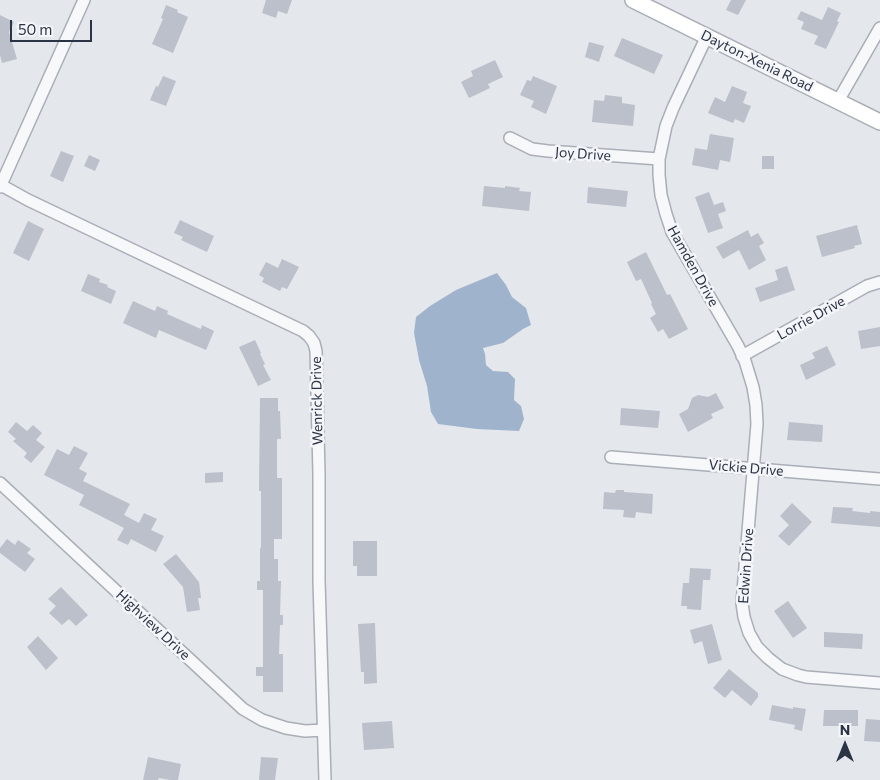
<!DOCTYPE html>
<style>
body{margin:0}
#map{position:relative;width:880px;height:780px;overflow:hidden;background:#e4e7ec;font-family:Commissioner,sans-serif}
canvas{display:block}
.north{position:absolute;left:820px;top:720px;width:50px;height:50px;-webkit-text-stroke:4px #f4f6f9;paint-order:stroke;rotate:0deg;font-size:14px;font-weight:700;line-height:20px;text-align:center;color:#2b3445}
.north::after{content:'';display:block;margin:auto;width:18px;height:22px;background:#2b3445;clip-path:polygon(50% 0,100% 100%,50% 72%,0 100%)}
.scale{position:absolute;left:10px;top:20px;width:82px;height:22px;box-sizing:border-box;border:2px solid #2b3445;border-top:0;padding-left:6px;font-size:15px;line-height:18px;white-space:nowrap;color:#2b3445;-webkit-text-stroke:4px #f4f6f9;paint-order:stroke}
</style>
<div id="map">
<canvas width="880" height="780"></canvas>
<div class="north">N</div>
<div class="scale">50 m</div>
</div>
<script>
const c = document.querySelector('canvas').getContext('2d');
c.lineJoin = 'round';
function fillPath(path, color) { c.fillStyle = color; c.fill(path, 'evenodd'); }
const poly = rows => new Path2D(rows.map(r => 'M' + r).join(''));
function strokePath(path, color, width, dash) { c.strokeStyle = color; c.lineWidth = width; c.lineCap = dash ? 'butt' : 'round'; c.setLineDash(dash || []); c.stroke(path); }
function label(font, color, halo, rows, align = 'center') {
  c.font = font + ' Commissioner,sans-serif'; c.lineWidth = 5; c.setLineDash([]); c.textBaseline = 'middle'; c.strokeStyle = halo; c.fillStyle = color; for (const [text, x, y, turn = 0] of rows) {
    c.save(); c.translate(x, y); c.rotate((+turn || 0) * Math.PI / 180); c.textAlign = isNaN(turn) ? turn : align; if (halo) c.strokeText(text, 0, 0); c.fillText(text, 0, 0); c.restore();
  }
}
const water = poly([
 [497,273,506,285,512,297,526,308,531,325,523,329,503,343,483,348,485,354,486,365,493,371,508,372,515,379,514,400,521,406,524,419,519,431,477,429,438,424,431,412,427,386,419,360,414,333,416,317,430,306,456,290]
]);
const building = poly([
 [266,0,292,0,287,14,278,11,276,18,262,13],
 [731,0,746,0,738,15,726,10],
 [166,5,178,10,177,12,188,17,173,53,152,44,163,19,161,18],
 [828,7,841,13,837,21,839,22,826,49,814,44,818,36,801,29,804,22,797,19,801,11,822,20],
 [0,15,14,22,9,32,17,59,2,63,0,55],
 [622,38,663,55,654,74,614,56],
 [589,42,604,46,599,62,585,57],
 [495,60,503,77,488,84,490,88,469,98,461,82,473,76,471,71],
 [163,76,176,81,166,106,150,100,156,86,158,87],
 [533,76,557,86,546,114,531,107,534,101,520,95,527,80,531,81],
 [732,86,747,92,743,103,751,106,744,123,735,119,733,123,708,113,715,97,725,102],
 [605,95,622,97,622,103,635,105,633,126,592,122,594,100,604,101],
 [710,134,734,138,730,162,720,160,718,170,692,165,695,148,707,150],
 [61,151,74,156,63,182,50,176],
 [89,155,100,160,95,171,84,166],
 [762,156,774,156,774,169,762,169],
 [484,186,505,188,505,186,520,188,519,191,531,192,529,211,482,206],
 [588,187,628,191,626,207,587,203],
 [709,192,714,205,723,202,726,211,718,214,723,228,708,233,695,197],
 [180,220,214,236,207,252,181,240,183,237,174,233],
 [28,221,44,229,29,261,13,253],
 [857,225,862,244,854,246,855,248,822,257,816,236],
 [748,230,751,237,758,233,764,243,759,246,766,260,749,270,739,250,723,259,716,247],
 [646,252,667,295,670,294,688,329,669,339,663,329,658,332,650,318,656,314,651,304,652,303,641,279,636,281,627,262],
 [282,259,299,267,287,289,282,287,280,291,262,282,264,278,259,275,266,262,278,268],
 [787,266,795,290,760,302,755,288,778,280,775,270],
 [88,274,100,279,99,282,108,285,107,287,116,291,111,304,81,291],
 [133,301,155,311,157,306,168,311,167,314,201,329,202,325,214,331,206,350,159,330,156,338,123,323],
 [880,327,880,346,861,349,858,331],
 [255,340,261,353,260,354,265,364,263,365,271,380,258,386,239,347],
 [827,346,836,365,806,380,800,365,815,358,812,353],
 [716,393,724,408,711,414,713,418,688,432,679,414,688,409,692,398,698,395,708,397],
 [260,398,278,398,278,411,280,411,281,439,277,439,277,478,282,478,282,539,274,539,274,559,278,559,278,581,281,581,280,615,283,615,283,625,280,625,279,654,283,654,283,692,263,692,263,676,256,676,256,667,263,667,263,590,257,590,257,581,260,581,260,548,261,548,261,491,259,491],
 [621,408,660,411,658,428,620,425],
 [16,422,27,431,33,425,42,433,36,440,45,447,31,463,24,457,27,453,13,441,16,439,8,432],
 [789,422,823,425,822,442,787,440],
 [74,446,88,453,79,469,87,473,83,481,130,504,124,515,139,523,144,513,157,519,151,530,164,536,156,552,131,539,128,545,117,540,124,528,79,505,84,495,44,475,57,449,69,455],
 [223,472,223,482,205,483,205,473],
 [616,490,624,490,624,492,653,494,652,514,636,512,635,518,623,517,624,510,603,509,604,492,615,493],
 [792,503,812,522,789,546,778,536,789,525,780,516],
 [833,507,853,508,852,511,870,513,870,511,880,512,880,527,831,523],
 [7,539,15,545,18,540,31,549,27,553,35,559,25,572,0,553,0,548],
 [353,541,377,541,377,576,357,576,357,566,353,566],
 [176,554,199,582,201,598,198,598,200,610,187,612,183,587,163,564],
 [690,568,711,569,710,580,703,580,701,610,687,609,687,606,681,606,683,583,689,583],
 [61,587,88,615,76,626,69,619,62,625,49,613,56,606,48,599],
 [788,601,807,628,793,638,774,611],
 [375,623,377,683,364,684,364,672,361,672,358,624],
 [712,624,722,660,708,664,702,641,694,644,690,630],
 [824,632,863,634,862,649,824,647],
 [38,636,58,658,46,670,27,647],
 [729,669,758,693,758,697,751,706,732,690,725,698,713,688],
 [772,705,793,709,793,707,806,709,802,731,794,729,795,725,769,720],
 [824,710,858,710,858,726,823,726],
 [866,719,880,720,880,742,864,741],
 [392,721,394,748,364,750,362,723],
 [148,757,181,764,178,780,170,780,159,778,158,780,143,780],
 [261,757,278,758,275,780,259,780]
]);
const street = poly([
 [707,36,673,108,666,126,659,159,659,175,661,195,666,214,672,232,738,346,745,361,753,387,756,405,757,424,742,603,744,617,749,633,757,647,768,658,782,669,798,675,806,677,880,683],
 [838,101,880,28],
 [510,138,532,149,548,151,659,159],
 [1,185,28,200,303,331,309,336,314,343,316,351,319,474,319,581,325,780],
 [0,187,84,0],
 [742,356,867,286,880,282],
 [611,457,880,479],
 [0,483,243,709,262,720,286,728,305,731,323,730]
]);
const secondary = poly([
 [633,0,880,122]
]);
const streetNames = [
 ["Dayton-Xenia Road",757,61,26],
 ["Joy Drive",583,154,4],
 ["Hamden Drive",693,266,61],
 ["Lorrie Drive",811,318,-29],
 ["Wenrick Drive",317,401,-91],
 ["Vickie Drive",746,468,5],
 ["Edwin Drive",746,566,-86],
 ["Highview Drive",153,625,43]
];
fillPath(water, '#9fb4cc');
fillPath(building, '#bbc0ca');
strokePath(street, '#a9aeb7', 14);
strokePath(secondary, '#a9aeb7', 18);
strokePath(street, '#f7f8fa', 11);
strokePath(secondary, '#fff', 15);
label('14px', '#2b3445', '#f4f6f9', streetNames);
</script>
